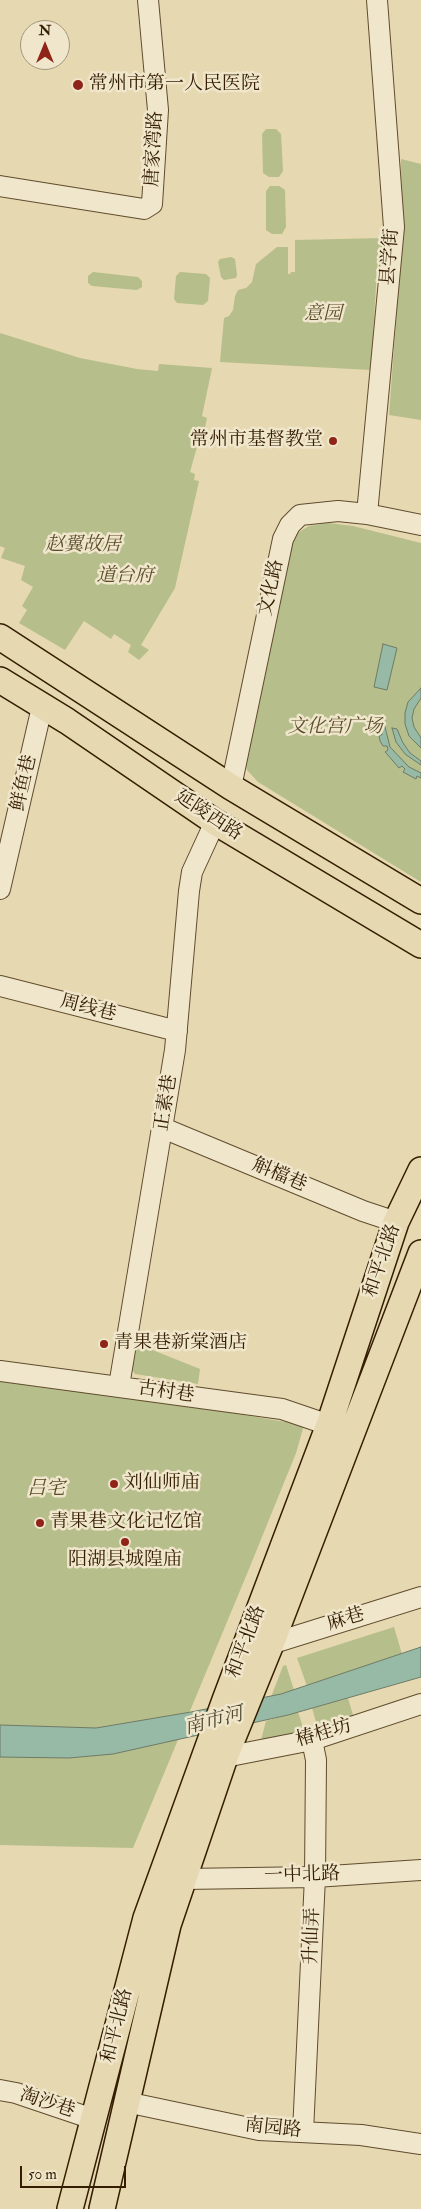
<!DOCTYPE html>
<meta charset="utf-8">
<style>
body{margin:0}
#map{position:relative;width:421px;height:2209px;overflow:hidden;background:#e6d8b0;font-family:"IM FELL Double Pica",serif}
canvas{display:block}
.north{position:absolute;left:20px;top:20px;width:50px;height:50px;box-sizing:border-box;background:#efe6cc;border:1px solid #a4967b;border-radius:50%;rotate:0deg;font-size:14px;font-weight:700;line-height:20px;text-align:center;color:#341d01}
.north::after{content:'';display:block;margin:auto;width:18px;height:22px;background:#8f2418;clip-path:polygon(50% 0,100% 100%,50% 72%,0 100%)}
.scale{position:absolute;left:20px;top:2166px;width:106px;height:22px;box-sizing:border-box;border:2px solid #341d01;border-top:0;padding-left:6px;font-size:15px;line-height:18px;white-space:nowrap;color:#341d01;-webkit-text-stroke:4px #efe6cc;paint-order:stroke}
</style>
<div id="map">
<canvas width="421" height="2209"></canvas>
<div class="north">N</div>
<div class="scale">50 m</div>
</div>
<script>
const c = document.querySelector('canvas').getContext('2d');
c.lineJoin = 'round';
function fillPath(path, color) { c.fillStyle = color; c.fill(path, 'evenodd'); }
const poly = rows => new Path2D(rows.map(r => 'M' + r).join(''));
function strokePath(path, color, width, dash) { c.strokeStyle = color; c.lineWidth = width; c.lineCap = dash ? 'butt' : 'round'; c.setLineDash(dash || []); c.stroke(path); }
function label(font, color, halo, rows, align = 'center') {
  c.font = font + ' "IM FELL Double Pica","Noto Serif SC",serif'; c.lineWidth = 5; c.setLineDash([]); c.textBaseline = 'middle'; c.strokeStyle = halo; c.fillStyle = color; for (const [text, x, y, turn = 0] of rows) {
    c.save(); c.translate(x, y); c.rotate((+turn || 0) * Math.PI / 180); c.textAlign = isNaN(turn) ? turn : align; if (halo) c.strokeText(text, 0, 0); c.fillText(text, 0, 0); c.restore();
  }
}
const green = poly([
 [266,129,276,129,281,134,283,171,279,177,269,177,263,173,262,134],
 [401,159,421,164,421,420,389,415,402,240],
 [270,186,279,186,285,190,286,227,282,234,272,234,266,230,266,191],
 [383,238,383,252,378,253,371,370,220,362,224,318,229,316,233,310,235,296,238,290,246,288,252,282,256,264,277,247,288,247,288,274,290,274,291,272,295,272,295,240],
 [231,257,235,259,237,275,236,278,224,280,221,277,218,262,220,259],
 [93,272,138,277,142,281,142,287,137,290,92,286,88,283,88,276],
 [180,272,206,274,210,278,208,301,203,305,177,303,174,299,176,276],
 [0,333,80,358,137,369,158,371,159,364,212,368,202,416,207,418,201,447,197,447,190,472,195,474,194,480,199,481,175,588,141,645,149,650,139,660,128,652,131,645,114,634,111,639,84,621,65,650,19,623,27,610,22,606,33,587,21,580,25,566,1,558,5,548,0,546],
 [328,523,353,526,421,543,421,882,258,782,247,770,244,757,285,551,296,534,309,526],
 [132,1344,145,1347,200,1369,198,1384,135,1374,130,1367],
 [0,1381,232,1413,304,1425,296,1453,249,1569,133,1848,0,1845],
 [394,1627,402,1654,307,1686,297,1658],
 [286,1665,294,1690,271,1697,283,1666],
 [348,1698,355,1722,319,1733,312,1708],
 [298,1712,302,1724,301,1734,261,1740,266,1721]
]);
const water = poly([
 [383,644,397,648,387,690,374,687,383,644],
 [421,688,421,698,414,709,412,718,414,727,421,738,421,748,409,736,405,724,405,713,408,702,421,688],
 [376,718,383,719,390,747,409,767,421,773,421,778,417,776,416,779,403,772,405,769,402,766,399,768,387,754,385,752,388,750,387,746,383,746,380,741,379,735,382,735,381,729,378,729,376,718],
 [392,728,397,729,403,743,410,753,421,761,421,765,405,754,396,742,392,728],
 [421,1647,421,1677,288,1715,113,1754,69,1758,0,1757,0,1725,96,1728,191,1712,281,1694,421,1647]
]);
const minor = poly([
 [0,186,144,209,152,204,158,110,148,0],
 [367,514,394,227,377,0],
 [231,787,283,539,290,525,300,515,338,511,367,514,421,525],
 [0,889,42,707],
 [0,986,177,1031],
 [163,1128,363,1211,396,1222],
 [0,1371,282,1409,329,1425],
 [119,1386,175,1050,189,891,192,872,215,822],
 [261,1647,421,1597],
 [225,1757,312,1740,421,1704],
 [184,1879,315,1877,421,1870],
 [0,2090,16,2093,93,2119],
 [126,2102,259,2130,361,2135,421,2144],
 [303,2132,315,1877,316,1760,312,1740]
]);
const major = poly([
 [0,637,231,787,421,901],
 [0,680,67,721,215,822,421,945],
 [70,2209,146,1918,225,1700,329,1425,396,1222,421,1170],
 [102,2209,168,1925,225,1757,271,1644,421,1253]
]);
const markers = [
 [78,85,6,"#8f2418"],
 [333,441,5,"#8f2418"],
 [104,1344,5,"#8f2418"],
 [114,1484,5,"#8f2418"],
 [40,1523,5,"#8f2418"],
 [125,1542,5,"#8f2418"]
];
const poiNames = [
 ["常州市第一人民医院",89,85],
 ["常州市基督教堂",323,441,"right"],
 ["青果巷新棠酒店",114,1344],
 ["刘仙师庙",124,1484],
 ["青果巷文化记忆馆",50,1523],
 ["阳湖县城隍庙",125,1561,"center"]
];
const streetNames = [
 ["唐家湾路",155,149,-87],
 ["县学街",391,257,-86],
 ["文化路",272,588,-78],
 ["鲜鱼巷",25,783,-77],
 ["延陵西路",208,816,33],
 ["周线巷",88,1009,14],
 ["正素巷",167,1103,-81],
 ["斛檔巷",279,1176,23],
 ["和平北路",383,1261,-71],
 ["古村巷",166,1393,8],
 ["麻巷",346,1620,-17],
 ["和平北路",247,1642,-69],
 ["椿桂坊",324,1734,-16],
 ["一中北路",302,1876,-2],
 ["升仙弄",313,1936,-88],
 ["和平北路",118,2026,-76],
 ["淘沙巷",47,2104,18],
 ["南园路",273,2129,6]
];
const parkNames = [
 ["意园",323,315],
 ["赵翼故居",83,546],
 ["道台府",125,577],
 ["文化宫广场",335,728],
 ["吕宅",46,1490]
];
const waterNames = [
 ["南市河",214,1722,-14]
];
fillPath(green, '#b6be8b');
fillPath(water, '#97baa7');
strokePath(water, '#6f7b65', 1);
strokePath(minor, '#604c2d', 22);
strokePath(major, '#341d01', 28);
strokePath(minor, '#efe6cc', 20);
strokePath(major, '#e6d8b0', 25);
for (const [x, y, r, color] of markers) { const dot = new Path2D(); dot.arc(x, y, r, 0, 2 * Math.PI); c.fillStyle = color; c.fill(dot); strokePath(dot, '#efe6cc', 2); }
label('19px', '#341d01', '#efe6cc', poiNames, 'left');
label('19px', '#341d01', '#efe6cc', streetNames);
label('italic 19px', '#5b4d2a', '#efe6cc', parkNames);
label('italic 20px', '#524c33', '#efe6cc', waterNames);
</script>
